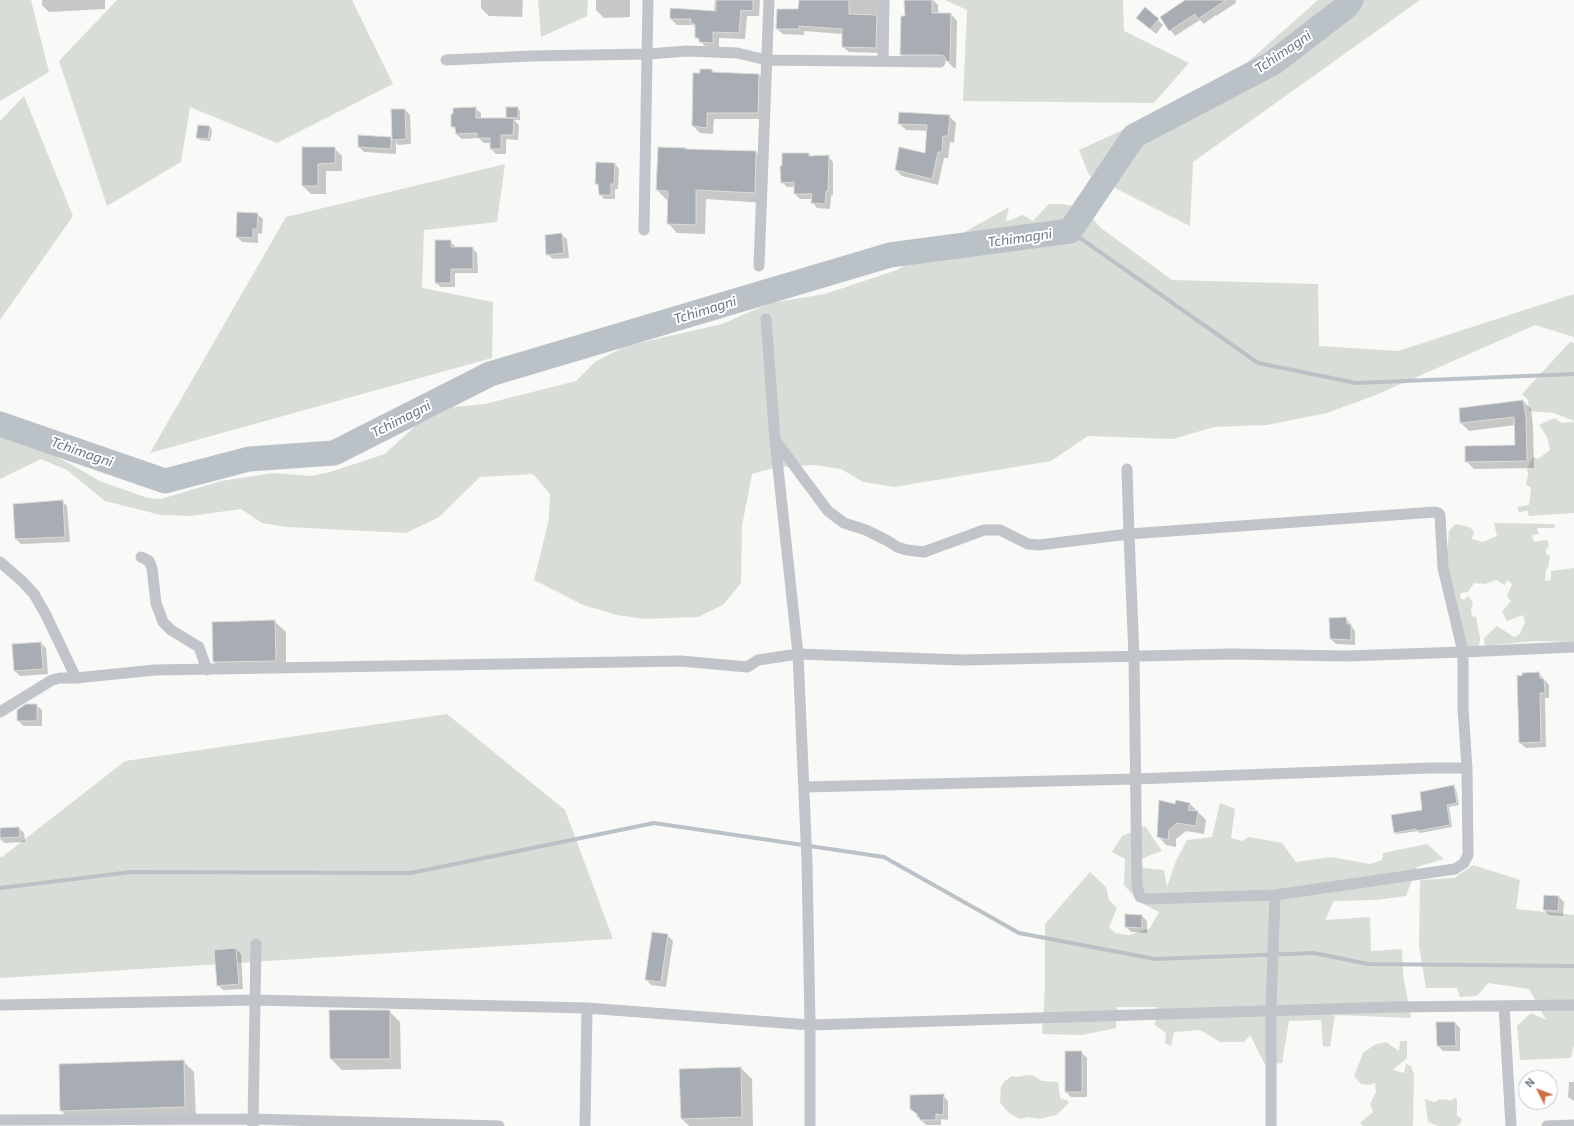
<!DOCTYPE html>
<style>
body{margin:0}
#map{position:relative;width:1574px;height:1126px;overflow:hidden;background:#f9f9f7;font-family:"Exo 2",sans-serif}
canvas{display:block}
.north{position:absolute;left:1518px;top:1070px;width:40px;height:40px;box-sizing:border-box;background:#fff;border:1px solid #c4c9ce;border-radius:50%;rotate:312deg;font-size:11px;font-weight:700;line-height:16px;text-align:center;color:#6c7784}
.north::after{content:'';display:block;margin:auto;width:14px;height:18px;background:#cd7143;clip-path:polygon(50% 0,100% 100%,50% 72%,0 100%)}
</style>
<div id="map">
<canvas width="1574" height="1126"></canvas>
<div class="north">N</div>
</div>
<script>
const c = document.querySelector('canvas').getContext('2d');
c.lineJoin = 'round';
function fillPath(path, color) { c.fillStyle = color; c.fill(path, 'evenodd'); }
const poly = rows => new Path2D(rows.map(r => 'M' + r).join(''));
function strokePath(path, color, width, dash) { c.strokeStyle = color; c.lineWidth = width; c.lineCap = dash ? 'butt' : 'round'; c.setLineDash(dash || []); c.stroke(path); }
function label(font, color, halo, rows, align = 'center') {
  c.font = font + ' "Exo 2",sans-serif'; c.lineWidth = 4; c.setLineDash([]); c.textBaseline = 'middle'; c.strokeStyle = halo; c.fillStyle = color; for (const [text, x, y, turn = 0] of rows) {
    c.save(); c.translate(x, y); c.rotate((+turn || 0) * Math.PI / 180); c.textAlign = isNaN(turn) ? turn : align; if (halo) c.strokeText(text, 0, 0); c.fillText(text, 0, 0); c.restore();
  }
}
const green = poly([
 [0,0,31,0,49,72,0,101],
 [117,0,352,0,393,84,277,143,190,107,181,162,107,206,59,61],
 [538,0,588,0,587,16,541,37],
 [945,0,1123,0,1124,31,1189,63,1154,103,963,101,967,10],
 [1318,0,1420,0,1193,162,1190,226,1089,175,1079,150,1223,84],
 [24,96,73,216,0,320,0,121],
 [505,164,497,222,424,230,422,288,493,302,492,358,150,453,286,217],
 [1049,204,1061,204,1082,207,1101,228,1172,280,1318,284,1319,346,1398,351,1574,294,1574,337,1535,325,1376,395,1327,413,1267,425,1214,427,1173,439,1088,436,1051,461,894,487,863,482,841,469,815,465,777,467,752,474,742,526,741,583,723,605,698,617,645,619,617,615,583,605,534,580,549,519,550,494,533,474,480,477,439,517,406,533,287,527,262,523,241,509,191,516,161,515,105,501,67,470,41,459,0,479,0,432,27,440,102,482,148,498,161,499,221,481,273,473,311,476,330,472,385,454,415,426,453,407,485,404,576,381,595,362,626,346,722,324,770,303,825,294,897,270,1009,207,1006,220,1008,221,1023,215,1033,221],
 [1570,342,1574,343,1574,421,1554,413,1529,411,1528,400,1522,394],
 [1554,418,1562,423,1574,422,1574,513,1529,516,1527,510,1519,513,1517,507,1529,505,1531,488,1526,484,1528,475,1527,468,1533,457,1538,459,1550,450,1547,437,1539,425],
 [1494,523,1554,524,1555,528,1537,528,1539,534,1532,535,1534,542,1547,540,1549,546,1546,550,1546,554,1550,556,1548,567,1546,570,1545,581,1551,580,1551,571,1574,568,1574,642,1534,641,1485,646,1484,638,1497,626,1514,637,1520,634,1525,622,1523,615,1507,621,1502,612,1511,601,1507,596,1512,584,1507,580,1505,585,1496,580,1485,584,1474,583,1468,592,1461,593,1460,598,1464,600,1468,596,1473,602,1471,610,1472,616,1476,617,1480,638,1479,646,1467,649,1449,575,1447,552,1449,531,1455,524,1469,527,1474,531,1472,539,1483,542,1497,536],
 [447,714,565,810,613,939,0,978,0,857,2,857,125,761],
 [1220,803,1235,809,1231,838,1242,841,1249,837,1282,843,1296,862,1331,857,1370,864,1382,860,1383,853,1427,844,1444,859,1417,867,1406,896,1376,900,1334,901,1325,920,1370,917,1371,951,1402,949,1403,974,1411,1018,1335,1015,1330,1047,1323,1046,1321,1020,1289,1021,1282,1063,1265,1065,1250,1035,1244,1042,1220,1042,1200,1030,1174,1032,1171,1046,1165,1043,1166,1033,1155,1025,1157,1007,1117,1007,1116,1028,1082,1035,1042,1034,1045,987,1045,924,1090,872,1106,887,1109,900,1117,908,1109,927,1115,933,1129,935,1150,928,1159,912,1139,902,1124,885,1125,859,1112,852,1122,836,1145,826,1162,851,1148,856,1139,861,1143,868,1164,870,1167,887,1176,861,1187,840,1212,837],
 [1473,865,1520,880,1516,909,1574,915,1574,1045,1571,1058,1520,1060,1517,1026,1531,1013,1546,1020,1529,989,1488,983,1477,996,1460,997,1457,988,1426,988,1419,947,1420,880,1454,878],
 [1400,1041,1407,1041,1407,1058,1393,1070,1404,1073,1406,1064,1411,1066,1414,1075,1413,1126,1363,1126,1360,1123,1373,1112,1370,1104,1376,1092,1375,1083,1369,1085,1361,1084,1354,1076,1363,1053,1374,1045,1386,1042,1399,1051],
 [1030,1075,1034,1076,1042,1081,1058,1082,1060,1097,1061,1099,1067,1100,1069,1103,1056,1115,1040,1119,1028,1117,1020,1119,1010,1114,1000,1103,1001,1086,1005,1081,1012,1076,1016,1077],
 [1455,1097,1457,1101,1457,1115,1462,1119,1460,1124,1456,1126,1439,1126,1428,1122,1425,1099,1434,1102,1440,1099,1442,1100,1446,1099,1451,1101]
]);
const shadow = poly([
 [42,0,105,0,105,9,49,12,42,5],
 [481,0,523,0,522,17,489,16,481,8],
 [596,0,630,0,630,17,604,18,596,10],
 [715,0,760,0,759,16,747,16,745,39,719,38,719,49,707,48,696,37,696,28,693,25,677,25,671,19,714,12],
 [800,0,886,0,882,53,849,52,843,47,843,34,804,31,804,35,783,34,777,29,799,10],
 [905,0,933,0,938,5,938,14,951,14,957,21,956,68,954,68,947,61,908,61,901,54,906,17],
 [1187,0,1237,0,1235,1,1236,3,1216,16,1216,15,1204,24,1200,20,1175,36,1161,17],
 [1158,20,1163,25,1156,34,1143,23],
 [712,70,714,73,759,75,766,82,764,119,714,119,713,134,700,133,693,126],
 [475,108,481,113,481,119,509,119,518,108,520,111,520,120,514,120,519,125,518,140,506,139,506,154,496,154,491,149,491,143,484,143,479,138,462,139,456,134,456,131,452,126],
 [392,110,405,110,410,115,411,144,398,145,396,142,396,154,364,152,359,147,390,138,393,140],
 [949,116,956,123,954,143,950,142,948,158,944,158,938,185,902,176,896,170,926,154,928,131,906,130,899,123],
 [210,127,212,130,210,141,200,140,197,137],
 [303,148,334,148,342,156,342,171,326,171,326,194,311,194,303,186],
 [687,150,756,152,766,162,764,203,706,199,705,234,677,233,668,223,669,200,667,200,657,190],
 [809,154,812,157,828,156,833,162,833,195,831,196,830,209,817,208,812,202,813,199,800,199,795,194,795,187,787,187,782,182,783,167],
 [615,164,619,169,618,189,615,189,615,199,604,199,600,194,599,187,596,183],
 [257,214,263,219,262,234,258,233,258,243,242,242,237,237],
 [561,234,567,239,569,258,553,259,547,254],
 [450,241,455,246,455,248,472,248,477,253,478,273,455,273,455,287,441,287,436,283],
 [1523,401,1531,409,1533,426,1534,468,1474,469,1466,461,1516,446,1515,425,1469,431,1461,423],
 [62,501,67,506,70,542,21,544,16,539],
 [1346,618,1355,631,1355,645,1336,644,1331,639],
 [274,621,286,632,286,672,225,673,214,662],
 [41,643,46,648,48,674,20,676,15,671,13,645],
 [1539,673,1549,685,1549,698,1545,698,1546,747,1526,748,1520,743,1523,677],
 [36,705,42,710,42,726,23,726,18,720],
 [1453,786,1456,789,1459,805,1449,807,1452,827,1420,833,1418,831,1397,834,1395,832],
 [1190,804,1206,820,1204,834,1186,831,1176,839,1176,847,1166,845,1158,836,1175,805],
 [19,828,24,833,25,842,5,843,0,839,0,829],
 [1559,897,1564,902,1563,916,1549,915,1544,910],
 [1126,915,1142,916,1147,921,1147,933,1131,932,1126,927],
 [667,935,673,941,666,987,651,985,646,979],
 [236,949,241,954,243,989,223,990,218,985],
 [330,1011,389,1011,400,1022,401,1069,342,1070,331,1059],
 [1437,1023,1455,1023,1460,1028,1460,1051,1443,1051,1438,1046],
 [1081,1052,1087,1058,1087,1097,1071,1097,1066,1092],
 [183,1061,194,1072,196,1118,72,1122,61,1110],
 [741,1068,752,1079,753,1126,689,1126,682,1119],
 [1569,1082,1574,1082,1574,1101,1568,1097],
 [943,1095,948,1101,948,1120,941,1119,941,1125,926,1125,918,1117,918,1114]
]);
const stream = poly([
 [1070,231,1258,363,1356,383,1574,374],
 [0,888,131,872,411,873,654,823,884,857,1019,933,1155,959,1314,953,1368,964,1574,966]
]);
const river = poly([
 [0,424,165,481,249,459,334,453,490,374,890,255,1070,231,1134,136,1273,63,1347,6,1351,0]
]);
const building = poly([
 [716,0,753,0,753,11,741,10,739,33,713,32,713,43,699,42,699,38,695,38,695,24,691,24,691,19,670,19,670,8,716,11,716,0],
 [799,0,849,0,849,14,877,15,876,48,842,47,842,29,799,26,799,29,776,29,777,9,798,9,799,0],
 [904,0,932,0,932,13,951,13,950,62,947,61,944,56,940,55,900,55,901,16,905,16,904,0],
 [1185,0,1226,0,1198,19,1195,14,1169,31,1160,17,1185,0],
 [1145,7,1159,19,1150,29,1136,18,1145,7],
 [700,69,712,69,712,72,759,74,758,113,707,113,707,128,692,126,693,73,700,73,700,69],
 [476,107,476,118,514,118,513,135,501,135,501,149,490,149,490,138,477,138,477,133,456,134,455,127,451,127,451,114,453,114,453,108,476,107],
 [506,107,518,107,518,118,506,118,506,107],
 [391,109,405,109,406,139,392,140,391,109],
 [899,112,950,115,948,136,943,136,942,152,938,152,932,179,895,170,899,147,925,153,927,125,898,124,899,112],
 [198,125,210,126,208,139,196,138,198,125],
 [358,135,391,137,391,149,358,147,358,135],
 [302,147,335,147,335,163,318,164,318,186,302,186,302,147],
 [658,147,686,148,686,149,756,151,755,193,696,190,696,225,667,224,668,191,656,190,658,147],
 [782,153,809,153,809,156,829,155,828,191,826,191,825,204,811,203,812,194,794,194,794,182,781,183,780,166,782,166,782,153],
 [596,162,615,163,614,184,611,184,611,195,599,195,598,184,595,184,596,162],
 [237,212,258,213,257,229,253,229,253,238,236,237,237,212],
 [562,233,564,253,546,255,545,235,562,233],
 [435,240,451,240,451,247,473,247,473,269,451,269,451,283,435,283,435,240],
 [1523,400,1526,417,1527,461,1465,462,1465,446,1515,445,1514,417,1460,423,1459,408,1523,400],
 [63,500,65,537,15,539,13,504,63,500],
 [1346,617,1347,624,1351,624,1351,640,1330,639,1329,618,1346,617],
 [275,620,276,661,213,662,212,622,275,620],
 [41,642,43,669,14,671,12,644,41,642],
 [1539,672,1540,678,1544,679,1545,693,1540,693,1541,742,1519,743,1517,675,1522,676,1522,673,1539,672],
 [26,704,37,704,37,721,17,721,17,710,26,704],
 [1454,785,1457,803,1447,805,1450,825,1417,831,1416,829,1394,833,1391,815,1422,810,1420,792,1454,785],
 [1159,800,1175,804,1176,800,1190,803,1188,810,1198,811,1196,826,1177,823,1169,830,1168,840,1157,837,1159,800],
 [19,827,20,837,0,838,0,828,19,827],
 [1544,895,1559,896,1558,911,1543,910,1544,895],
 [1125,914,1142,915,1142,928,1125,927,1125,914],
 [652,932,668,934,661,982,645,980,652,932],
 [236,948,239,984,217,986,214,950,236,948],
 [329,1010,390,1010,390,1059,330,1059,329,1010],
 [1436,1022,1455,1022,1456,1046,1437,1046,1436,1022],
 [1065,1051,1082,1051,1082,1092,1065,1092,1065,1051],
 [184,1060,185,1107,60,1111,59,1064,184,1060],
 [741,1067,742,1117,681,1119,679,1069,741,1067],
 [944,1094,943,1115,936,1114,936,1120,920,1120,919,1117,917,1117,917,1114,910,1109,910,1095,944,1094]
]);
const street = poly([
 [446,60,531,56,648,54,687,51,737,53,767,60,940,62],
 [883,61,884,0],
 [644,230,648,0],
 [759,266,769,0],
 [766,319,775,440,798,654,807,862,810,1025,810,1126],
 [775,440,828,511,844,523,866,530,888,541,897,547,907,550,924,552,984,530,1000,530,1028,544,1039,545,1129,534,1435,512,1438,513,1440,515,1443,568,1463,652,1463,708,1467,768,1468,855,1464,863,1455,869,1275,895,1148,899,1140,897,1137,886,1134,657,1129,534,1127,469],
 [141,557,149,561,152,568,156,603,163,622,171,630,199,647,207,670],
 [0,562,22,581,34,594,46,615,76,678],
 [0,712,52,680,60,678,76,678,155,670,681,661,747,667,758,660,798,654,962,660,1231,654,1347,656,1463,652,1574,647],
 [804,787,1135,779,1430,768,1467,768],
 [0,1005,255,1000,587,1008,810,1025,1393,1007,1574,1005],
 [1504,1006,1511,1126],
 [0,1120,254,1119,499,1126],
 [253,1125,256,944],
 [585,1126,587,1008],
 [1271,1126,1271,1010,1275,895],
 [1547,1126,1574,1125]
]);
const waterNames = [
 ["Tchimagni",1283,52,-34],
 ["Tchimagni",1020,238,-8],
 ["Tchimagni",705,310,-17],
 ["Tchimagni",401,419,-27],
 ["Tchimagni",82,452,19]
];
fillPath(green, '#d9ddd7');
fillPath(shadow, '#0003');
strokePath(stream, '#bac2c7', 4);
strokePath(river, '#bac2c7', 25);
fillPath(building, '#a7adb3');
strokePath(building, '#dbdbd9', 1);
strokePath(street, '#c1c4c8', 11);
label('italic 14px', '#68777f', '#fff', waterNames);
</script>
